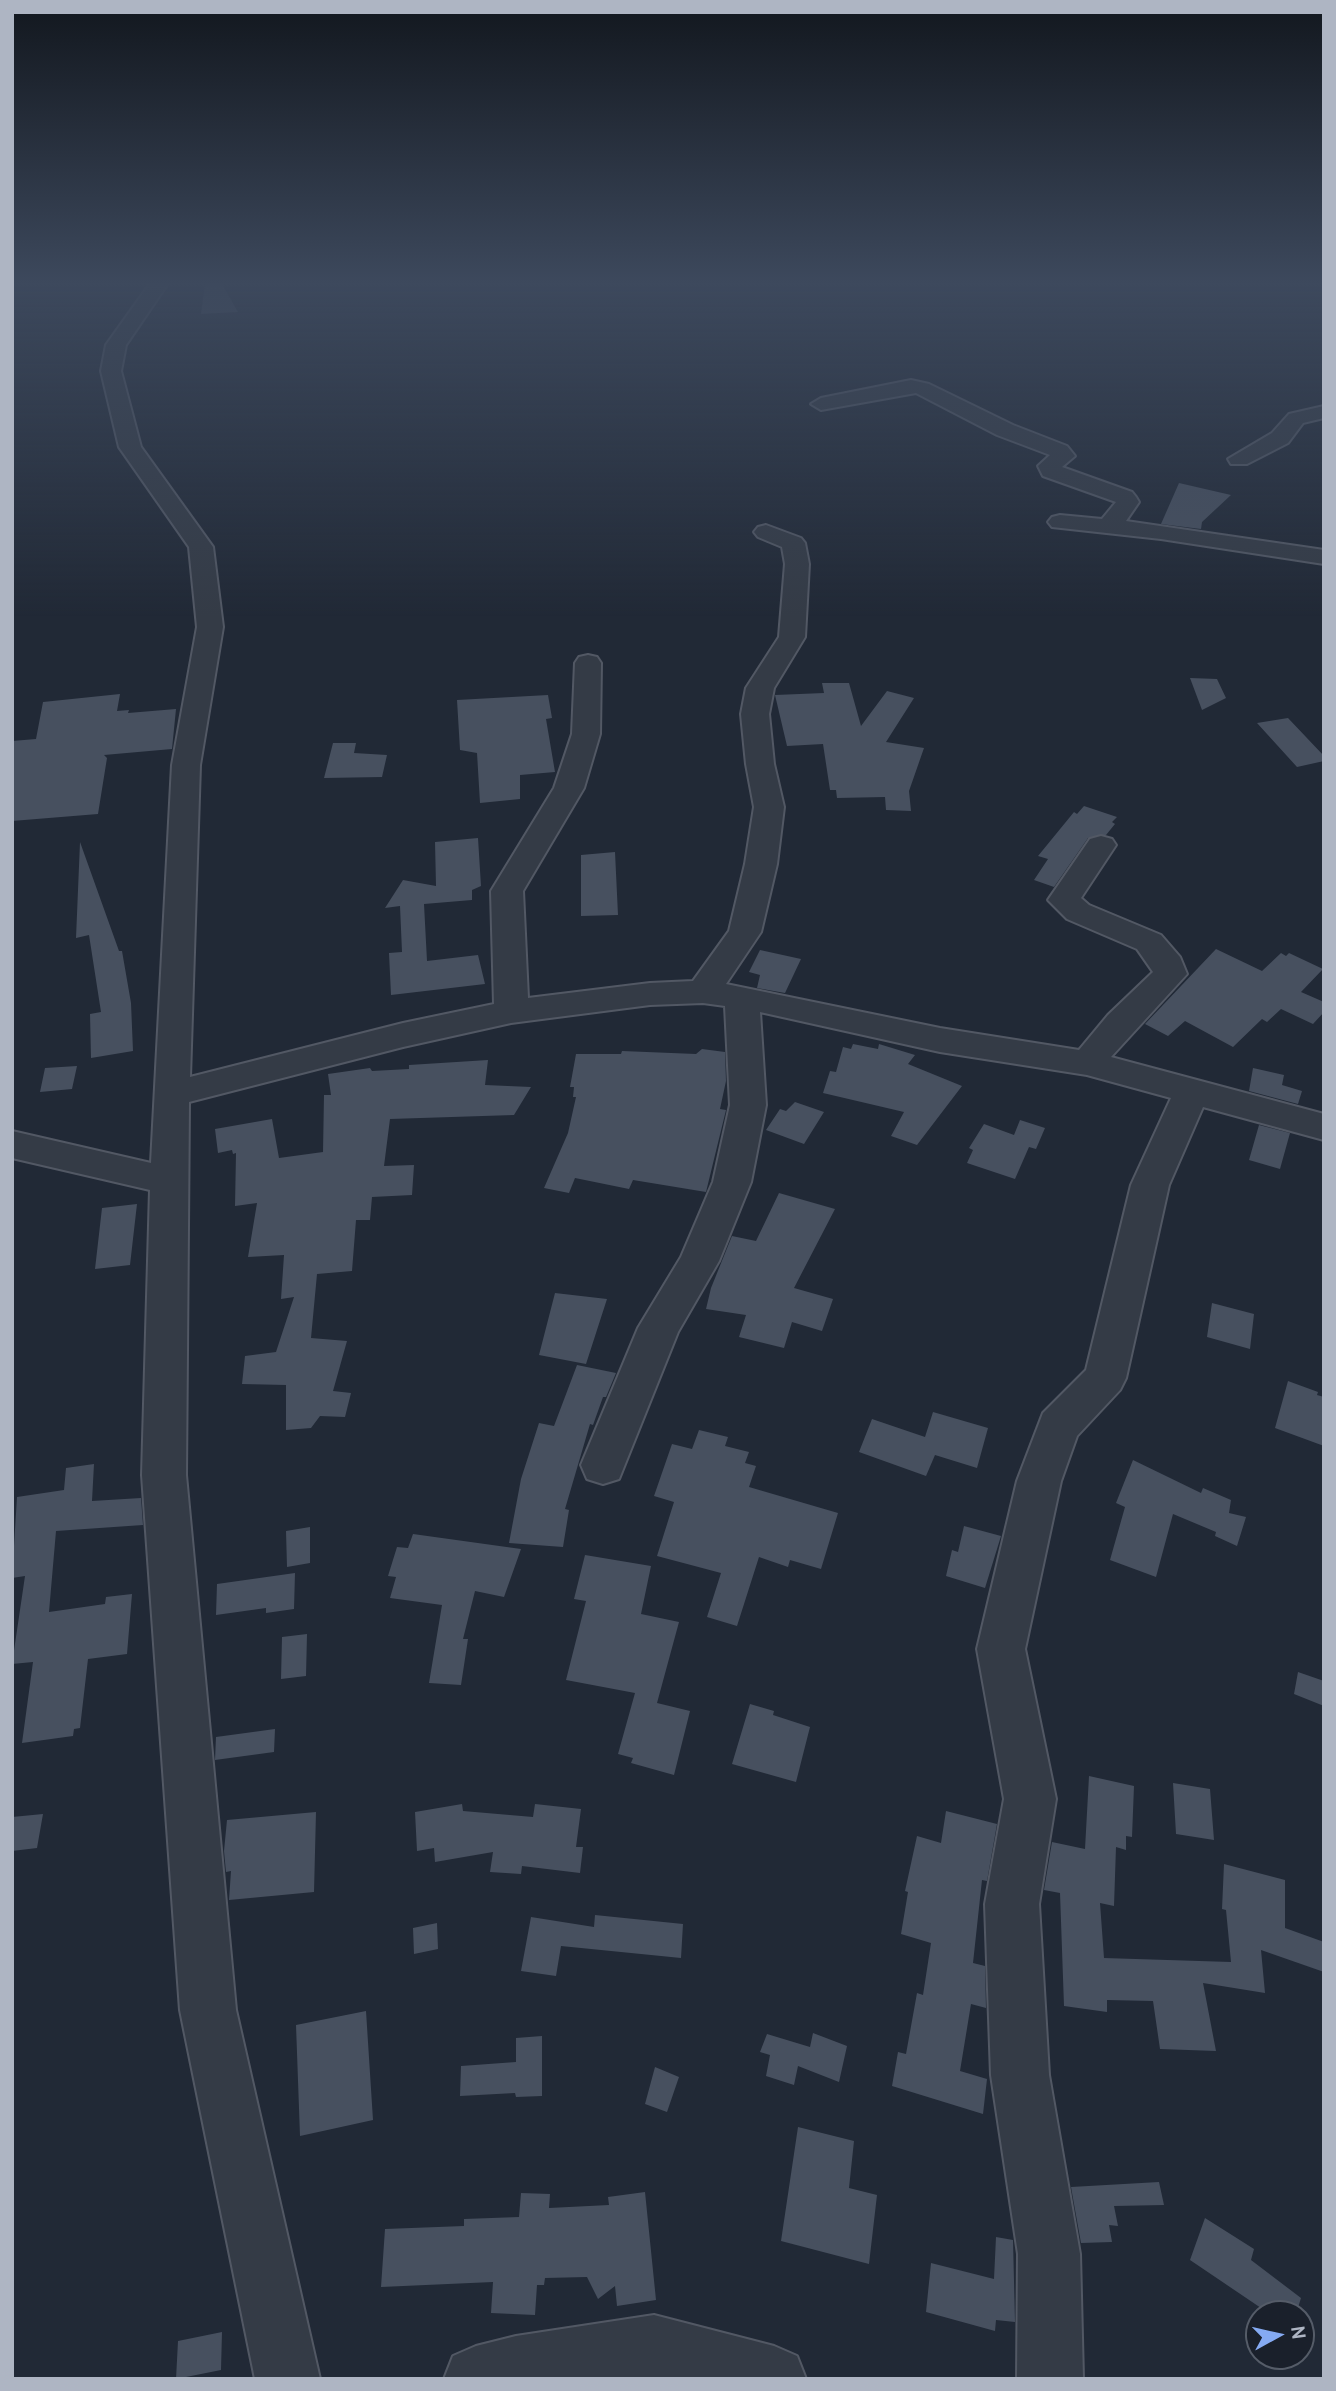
<!DOCTYPE html>
<style>
body{margin:0}
#map{position:relative;width:1336px;height:2391px;overflow:hidden;background:#212936;font-family:"PT Sans",sans-serif}
canvas{display:block}
.frame{position:absolute;inset:0;border:14px solid #aeb5c3;pointer-events:none}
.north{position:absolute;left:1245px;top:2300px;width:70px;height:70px;box-sizing:border-box;background:#1a202b;border:2px solid #555c68;border-radius:50%;rotate:82deg;font-size:19px;font-weight:700;line-height:28px;text-align:center;color:#aeb5c3}
.north::after{content:'';display:block;margin:auto;width:24px;height:32px;background:#85aaf2;clip-path:polygon(50% 0,100% 100%,50% 72%,0 100%)}
</style>
<div id="map">
<canvas width="1336" height="2391"></canvas>
<div class="frame"></div>
<div class="north">N</div>
</div>
<script>
const c = document.querySelector('canvas').getContext('2d');
c.lineJoin = 'round';
function fillPath(path, color) { c.fillStyle = color; c.fill(path, 'evenodd'); }
const poly = rows => new Path2D(rows.map(r => 'M' + r).join(''));
function strokePath(path, color, width, dash) { c.strokeStyle = color; c.lineWidth = width; c.lineCap = dash ? 'butt' : 'round'; c.setLineDash(dash || []); c.stroke(path); }
const building = poly([
 [205,282,221,282,238,312,201,314],
 [1179,483,1231,495,1202,522,1201,529,1161,524],
 [1190,678,1217,679,1226,698,1202,710],
 [822,683,849,683,861,726,887,691,914,698,886,742,924,748,909,791,911,811,886,810,885,797,837,798,836,790,830,790,823,744,787,746,775,695,824,693],
 [120,694,117,711,129,710,128,713,176,709,172,749,104,755,107,758,98,814,12,821,12,741,36,739,43,702],
 [548,695,552,718,546,719,555,772,520,775,520,799,480,803,477,753,460,750,457,700],
 [1288,718,1324,756,1324,761,1297,767,1257,723],
 [333,743,356,743,354,753,387,755,382,777,324,778],
 [1084,806,1117,817,1112,822,1115,824,1106,835,1088,838,1054,887,1034,880,1048,859,1038,856,1074,812,1077,814],
 [478,838,481,886,472,890,472,900,424,904,427,961,478,955,485,984,391,995,389,953,402,952,400,906,385,908,403,880,436,886,435,842],
 [80,842,119,951,122,951,131,1003,133,1051,91,1058,90,1014,101,1012,89,935,76,938],
 [615,852,618,915,581,916,581,855],
 [1216,949,1262,971,1281,953,1286,956,1289,953,1323,969,1301,992,1324,1002,1324,1012,1313,1024,1281,1009,1267,1022,1262,1019,1233,1047,1185,1021,1168,1036,1145,1024],
 [760,950,801,959,785,993,757,988,760,975,749,972],
 [853,1044,878,1049,879,1044,915,1055,908,1064,962,1086,917,1145,891,1136,904,1112,823,1093,830,1071,836,1072,843,1047,851,1049],
 [702,1049,725,1052,726,1081,720,1109,726,1110,706,1192,633,1180,629,1189,575,1178,569,1193,544,1188,568,1133,576,1097,573,1097,574,1087,570,1087,576,1054,621,1054,622,1051,696,1054],
 [488,1060,485,1085,531,1087,514,1115,390,1119,384,1166,414,1165,412,1195,372,1197,370,1220,356,1220,352,1271,317,1274,311,1338,347,1341,333,1391,351,1393,345,1417,320,1416,311,1428,286,1430,286,1385,242,1384,245,1356,276,1352,294,1297,281,1299,284,1255,248,1257,257,1203,235,1206,236,1153,233,1154,232,1150,218,1153,215,1129,272,1119,279,1158,323,1152,324,1095,331,1095,328,1074,370,1068,372,1071,409,1069,409,1065],
 [77,1066,72,1089,40,1092,45,1068],
 [1253,1068,1284,1075,1282,1085,1302,1091,1298,1104,1249,1091],
 [795,1102,824,1112,804,1144,766,1130,780,1109,786,1111],
 [1020,1120,1045,1128,1036,1149,1029,1147,1015,1179,967,1163,973,1150,969,1148,984,1124,1014,1135],
 [1259,1125,1290,1133,1280,1169,1249,1160],
 [779,1193,835,1209,794,1288,833,1299,822,1331,792,1322,784,1348,739,1337,746,1315,706,1309,711,1288,732,1236,756,1241],
 [137,1204,130,1265,95,1269,102,1208],
 [555,1293,607,1299,586,1364,539,1355],
 [1212,1303,1254,1314,1250,1349,1207,1337],
 [577,1365,616,1373,606,1397,603,1397,593,1425,590,1424,565,1509,569,1510,563,1547,509,1543,521,1479,539,1423,554,1426],
 [1288,1381,1318,1392,1317,1395,1324,1397,1324,1446,1275,1428],
 [933,1412,988,1428,977,1468,935,1455,926,1476,859,1452,872,1419,925,1437],
 [699,1430,728,1437,725,1446,749,1452,745,1463,756,1466,749,1487,838,1513,821,1569,790,1560,788,1567,759,1557,737,1626,707,1617,721,1573,657,1556,674,1502,654,1496,672,1444,692,1449],
 [1133,1460,1201,1493,1203,1488,1231,1500,1229,1513,1246,1517,1237,1546,1215,1536,1216,1532,1173,1514,1156,1577,1110,1560,1125,1507,1116,1503],
 [94,1464,92,1501,141,1498,143,1525,56,1531,49,1612,105,1604,106,1597,132,1594,127,1654,88,1659,80,1728,74,1729,73,1736,22,1743,33,1662,12,1664,25,1576,12,1578,17,1497,64,1490,66,1468],
 [964,1526,1001,1536,985,1588,946,1576,952,1550,958,1552],
 [310,1527,310,1563,287,1567,286,1531],
 [413,1534,521,1549,504,1597,475,1591,463,1639,468,1639,461,1685,429,1683,442,1605,390,1598,396,1577,388,1576,397,1547,408,1548],
 [585,1555,651,1566,641,1614,679,1622,657,1703,690,1711,674,1775,631,1763,633,1758,618,1754,635,1693,566,1680,586,1601,574,1599],
 [295,1573,294,1609,266,1613,266,1608,216,1615,217,1584],
 [307,1634,306,1676,281,1679,282,1637],
 [1298,1672,1324,1681,1324,1706,1294,1694],
 [750,1704,774,1711,773,1715,810,1727,796,1782,732,1764],
 [275,1729,274,1752,215,1760,216,1737],
 [1089,1776,1134,1786,1132,1837,1126,1836,1126,1850,1116,1847,1114,1906,1100,1903,1104,1958,1231,1962,1226,1910,1222,1909,1224,1864,1285,1880,1285,1928,1324,1942,1324,1972,1261,1950,1265,1993,1203,1983,1216,2051,1160,2049,1153,2001,1107,2000,1107,2012,1064,2006,1060,1893,1044,1890,1052,1842,1085,1849],
 [1173,1783,1210,1789,1214,1840,1176,1834],
 [462,1804,463,1811,533,1817,535,1804,581,1809,576,1847,583,1847,580,1873,522,1866,521,1874,490,1872,493,1852,435,1862,434,1848,417,1851,415,1812],
 [946,1811,997,1824,987,1881,982,1880,973,1963,985,1966,986,2008,971,2004,960,2071,987,2079,983,2114,892,2086,898,2052,906,2054,917,1993,923,1995,931,1943,901,1934,908,1892,905,1891,917,1836,941,1843],
 [316,1812,314,1892,229,1900,231,1871,226,1872,224,1851,227,1820],
 [43,1814,37,1848,12,1851,12,1817],
 [595,1915,683,1924,681,1958,561,1946,556,1976,521,1971,531,1917,594,1927],
 [437,1923,438,1949,414,1954,413,1928],
 [366,2011,373,2120,300,2136,296,2025],
 [813,2033,847,2046,839,2082,798,2066,794,2085,766,2076,770,2055,760,2052,767,2034,810,2047],
 [542,2036,542,2096,516,2097,515,2093,460,2096,461,2066,516,2062,516,2038],
 [655,2067,679,2077,667,2112,645,2104],
 [798,2127,854,2141,849,2188,877,2195,869,2264,781,2241],
 [1159,2182,1164,2205,1114,2206,1118,2226,1109,2225,1112,2242,1081,2243,1071,2187],
 [645,2192,656,2300,617,2306,615,2286,598,2299,587,2277,545,2278,544,2285,537,2285,535,2315,491,2313,493,2282,381,2287,385,2229,464,2226,464,2219,519,2217,521,2193,550,2194,549,2208,609,2205,608,2197],
 [1205,2218,1254,2249,1251,2260,1301,2298,1296,2314,1259,2314,1259,2352,1249,2344,1261,2308,1190,2260],
 [996,2237,1013,2240,1015,2322,996,2320,995,2331,926,2312,931,2263,994,2279],
 [222,2332,221,2370,176,2379,178,2341]
]);
const minor = poly([
 [151,282,169,282,126,345,121,371,141,447,213,547,223,627,200,765,190,1077,403,1023,494,1004,491,891,554,788,572,734,575,663,579,657,588,655,597,657,601,663,600,734,584,788,523,891,528,998,650,983,693,981,729,931,745,864,754,807,746,764,741,714,746,688,779,637,785,564,782,547,758,537,754,532,758,527,766,525,801,538,805,543,809,564,805,637,774,688,769,714,774,764,784,807,777,864,761,932,726,984,940,1028,1079,1050,1108,1015,1153,972,1137,949,1067,919,1048,900,1090,839,1101,836,1112,839,1116,845,1081,898,1089,905,1161,935,1180,957,1187,974,1111,1057,1324,1114,1324,1140,1203,1107,1169,1185,1126,1378,1120,1390,1077,1436,1061,1481,1025,1649,1056,1799,1039,1904,1049,2075,1080,2254,1083,2379,1017,2379,1018,2254,991,2075,985,1904,1004,1799,977,1649,1017,1481,1043,1413,1086,1370,1131,1185,1171,1098,1087,1075,940,1052,760,1012,766,1105,751,1182,719,1261,678,1332,619,1479,603,1484,587,1479,581,1465,638,1328,681,1257,713,1182,730,1105,725,1006,703,1003,650,1005,511,1023,403,1047,189,1102,186,1475,236,2010,320,2379,255,2379,180,2010,142,1475,150,1190,12,1158,12,1131,151,1163,172,765,197,627,189,547,119,447,101,371,106,345,151,282],
 [911,380,929,384,1013,425,1067,446,1075,456,1062,467,1132,492,1136,497,1139,502,1126,521,1324,550,1324,564,1161,539,1052,527,1048,522,1052,517,1060,515,1102,519,1116,502,1043,476,1038,466,1050,455,997,435,916,393,821,410,811,404,821,398,911,380],
 [1324,406,1324,418,1303,423,1288,443,1247,464,1231,464,1228,459,1272,433,1289,414,1324,406],
 [654,2315,774,2346,797,2356,806,2379,444,2379,453,2356,476,2346,516,2336,654,2315]
]);
fillPath(building, '#47505f');
strokePath(minor, '#525864', 4);
fillPath(minor, '#343b46');
const sky = c.createLinearGradient(0, 0, 0, 617);
sky.addColorStop(0, '#12171e');
sky.addColorStop(0.46, '#3d495d');
sky.addColorStop(1, '#3d495d00');
c.fillStyle = sky;
c.fillRect(0, 0, 1336, 617);
</script>
